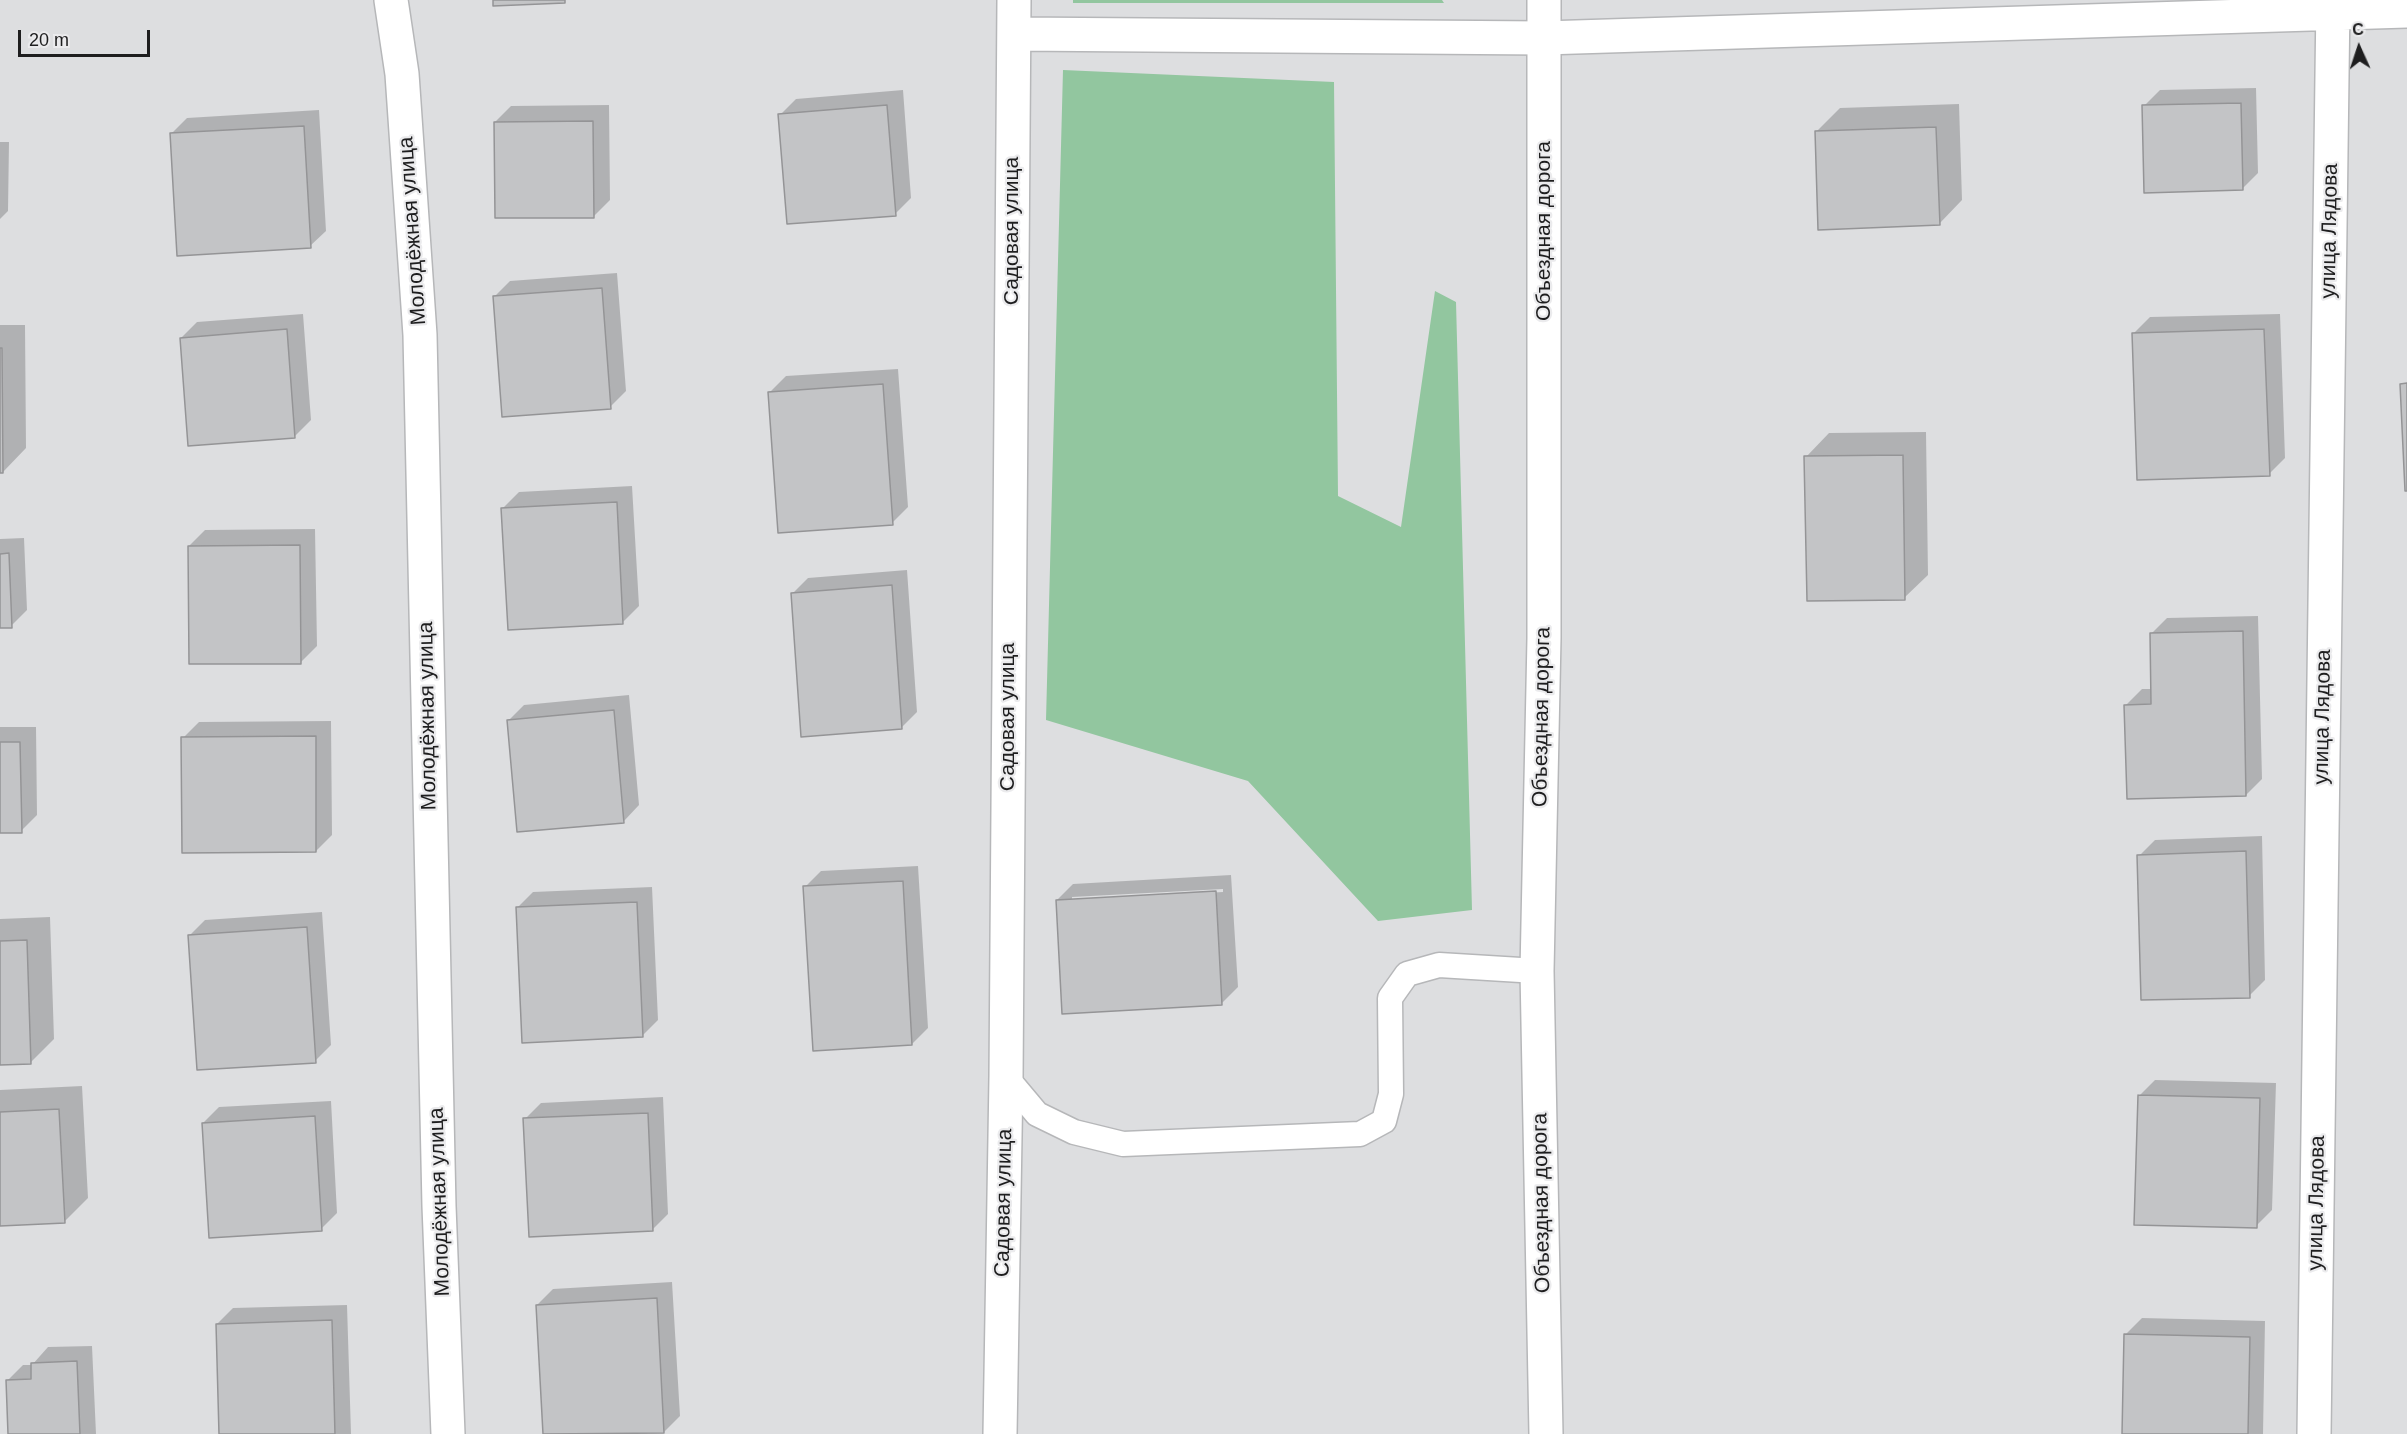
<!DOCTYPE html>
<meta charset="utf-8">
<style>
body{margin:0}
#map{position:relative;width:2407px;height:1434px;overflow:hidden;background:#dddee0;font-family:Arial,sans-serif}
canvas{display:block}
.north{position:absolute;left:2329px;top:18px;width:60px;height:60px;-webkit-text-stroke:4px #ebebed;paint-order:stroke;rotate:357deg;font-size:16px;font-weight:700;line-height:24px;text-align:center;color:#1e1e1f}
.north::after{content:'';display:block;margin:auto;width:21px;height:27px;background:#1e1e1f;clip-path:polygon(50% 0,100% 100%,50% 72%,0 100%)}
.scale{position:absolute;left:18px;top:30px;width:132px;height:27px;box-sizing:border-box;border:3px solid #1e1e1f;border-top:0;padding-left:8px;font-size:18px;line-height:21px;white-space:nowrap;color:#1e1e1f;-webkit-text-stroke:4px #ebebed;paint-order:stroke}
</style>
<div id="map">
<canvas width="2407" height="1434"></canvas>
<div class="north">С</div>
<div class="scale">20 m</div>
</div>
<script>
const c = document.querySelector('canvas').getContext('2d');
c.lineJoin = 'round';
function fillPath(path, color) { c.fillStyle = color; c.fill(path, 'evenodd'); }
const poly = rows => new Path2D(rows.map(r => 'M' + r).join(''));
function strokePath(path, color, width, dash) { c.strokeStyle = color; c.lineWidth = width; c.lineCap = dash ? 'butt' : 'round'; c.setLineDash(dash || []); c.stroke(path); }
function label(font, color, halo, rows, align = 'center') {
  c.font = font + ' Arial,sans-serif'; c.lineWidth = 4.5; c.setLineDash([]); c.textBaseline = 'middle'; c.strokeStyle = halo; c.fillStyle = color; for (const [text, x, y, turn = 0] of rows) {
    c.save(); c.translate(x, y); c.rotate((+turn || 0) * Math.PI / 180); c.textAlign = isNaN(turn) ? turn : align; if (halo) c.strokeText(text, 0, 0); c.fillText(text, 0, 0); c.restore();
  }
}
const green = poly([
 [1073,0,1442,0,1444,3,1073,3],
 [1063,70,1334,82,1338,496,1401,527,1435,291,1456,302,1472,910,1378,921,1248,781,1046,720]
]);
const shadow = poly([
 [2256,88,2258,173,2242,189,2144,106,2160,90],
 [903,90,911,198,895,214,780,115,796,99],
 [1959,104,1962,200,1939,224,1816,132,1840,108],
 [609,105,610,200,594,216,495,122,511,106],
 [319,110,326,231,310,246,171,134,187,118],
 [0,142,9,142,8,211,0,219],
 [617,273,626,391,610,407,494,297,510,281],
 [303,314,311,420,295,436,181,338,197,322],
 [2280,314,2285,458,2269,474,2134,333,2150,317],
 [0,325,25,325,26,448,3,472,0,472],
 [898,369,908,507,892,523,770,392,786,376],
 [1926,432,1928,575,1904,598,1806,457,1829,433],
 [632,486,639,606,623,622,503,508,519,492],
 [315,529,317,646,301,662,189,546,205,530],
 [24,538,27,610,11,626,0,627,0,539],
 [907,570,917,712,901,728,792,594,808,578],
 [2258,616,2262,779,2246,795,2126,705,2142,689,2152,689,2151,634,2167,618],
 [629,695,639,805,624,821,508,721,524,705],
 [331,721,332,835,316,851,183,738,199,722],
 [0,727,36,727,37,815,21,831,0,832],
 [2262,836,2265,980,2249,996,2139,856,2155,840],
 [918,866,928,1028,912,1044,805,887,821,871],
 [1231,875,1238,987,1222,1003,1057,900,1073,884],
 [1223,889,1223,892,1072,900,1072,897],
 [652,887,658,1020,642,1036,517,908,533,892],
 [322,912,331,1045,315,1061,189,936,205,920],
 [50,917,54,1039,30,1063,0,1064,0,919],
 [2155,1080,2276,1083,2272,1210,2256,1226,2139,1096],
 [82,1086,88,1198,65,1221,0,1225,0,1090],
 [663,1097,668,1214,652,1230,525,1119,541,1103],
 [331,1101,337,1213,321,1229,203,1123,219,1107],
 [672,1282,680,1416,664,1432,545,1434,537,1305,553,1289],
 [347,1305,351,1434,220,1434,217,1324,233,1308],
 [2142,1318,2265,1321,2263,1434,2123,1434,2126,1334],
 [92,1346,96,1434,10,1434,7,1381,23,1365,32,1365,48,1347]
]);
const building = poly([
 [493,0,565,0,565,3,493,6,493,0],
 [2241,103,2243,190,2144,193,2142,105,2241,103],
 [887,105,896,216,787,224,778,114,887,105],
 [593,121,594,218,495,218,494,122,593,121],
 [304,126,311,248,177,256,170,133,304,126],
 [1936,127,1940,225,1818,230,1815,131,1936,127],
 [602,288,611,409,502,417,493,296,602,288],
 [287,329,295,438,188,446,180,338,287,329],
 [2264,329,2270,476,2137,480,2132,333,2264,329],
 [0,348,2,348,3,473,0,473,0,348],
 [2407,383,2407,491,2405,491,2400,384,2407,383],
 [883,384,893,525,778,533,768,392,883,384],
 [1903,455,1905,600,1807,601,1804,456,1903,455],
 [617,502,623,624,508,630,501,508,617,502],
 [300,545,301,664,189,664,188,546,300,545],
 [9,553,12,628,0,628,0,554,9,553],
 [892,585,902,729,801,737,791,593,892,585],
 [2243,631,2246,796,2127,799,2124,705,2151,704,2150,633,2243,631],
 [614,710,624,823,517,832,507,720,614,710],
 [316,736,316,852,182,853,181,737,316,736],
 [0,742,20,742,22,833,0,833,0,742],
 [2246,851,2250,998,2141,1000,2137,855,2246,851],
 [903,881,912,1045,813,1051,803,886,903,881],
 [1216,891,1222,1005,1062,1014,1056,900,1216,891],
 [637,902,643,1037,522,1043,516,907,637,902],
 [307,927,316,1063,197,1070,188,935,307,927],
 [27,940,31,1064,0,1065,0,941,27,940],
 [2138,1095,2260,1098,2257,1228,2134,1225,2138,1095],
 [59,1109,65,1223,0,1226,0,1112,59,1109],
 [648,1113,653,1231,529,1237,523,1118,648,1113],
 [315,1116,322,1231,209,1238,202,1123,315,1116],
 [657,1298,664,1433,543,1434,536,1305,657,1298],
 [332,1320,335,1434,219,1434,216,1324,332,1320],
 [2124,1334,2250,1337,2248,1434,2122,1434,2124,1334],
 [77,1361,80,1434,8,1434,6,1380,31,1379,31,1363,77,1361]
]);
const service = poly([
 [1006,1077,1037,1114,1074,1132,1123,1144,1360,1134,1384,1121,1391,1094,1390,998,1407,974,1439,965,1537,971]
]);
const minor = poly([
 [391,0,402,74,420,335,439,1206,448,1434],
 [1015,34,1544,38,2407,11],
 [1000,1434,1006,1077,1014,0],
 [2314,1434,2333,0]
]);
const secondary = poly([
 [1544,0,1544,638,1537,971,1546,1434]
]);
const streetNames = [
 ["Молодёжная улица",413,231,-94],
 ["Садовая улица",1012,231,-90],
 ["Объездная дорога",1544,231,-90],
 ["улица Лядова",2330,231,-89],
 ["Молодёжная улица",428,716,-91],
 ["Садовая улица",1008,717,-90],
 ["Объездная дорога",1542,717,-89],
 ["улица Лядова",2323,717,-89],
 ["Молодёжная улица",440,1202,-92],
 ["Садовая улица",1004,1203,-89],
 ["Объездная дорога",1542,1203,-91],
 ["улица Лядова",2317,1203,-89]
];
fillPath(green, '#92c69f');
fillPath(shadow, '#0003');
fillPath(building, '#c3c4c6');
strokePath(building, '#949496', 1.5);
strokePath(service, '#b6b7b9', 27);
strokePath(minor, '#b6b7b9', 36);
strokePath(secondary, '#b6b7b9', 36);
strokePath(service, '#fff', 24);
strokePath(minor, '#fff', 33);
strokePath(secondary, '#fff', 33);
label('21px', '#1e1e1f', '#ebebed', streetNames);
</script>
